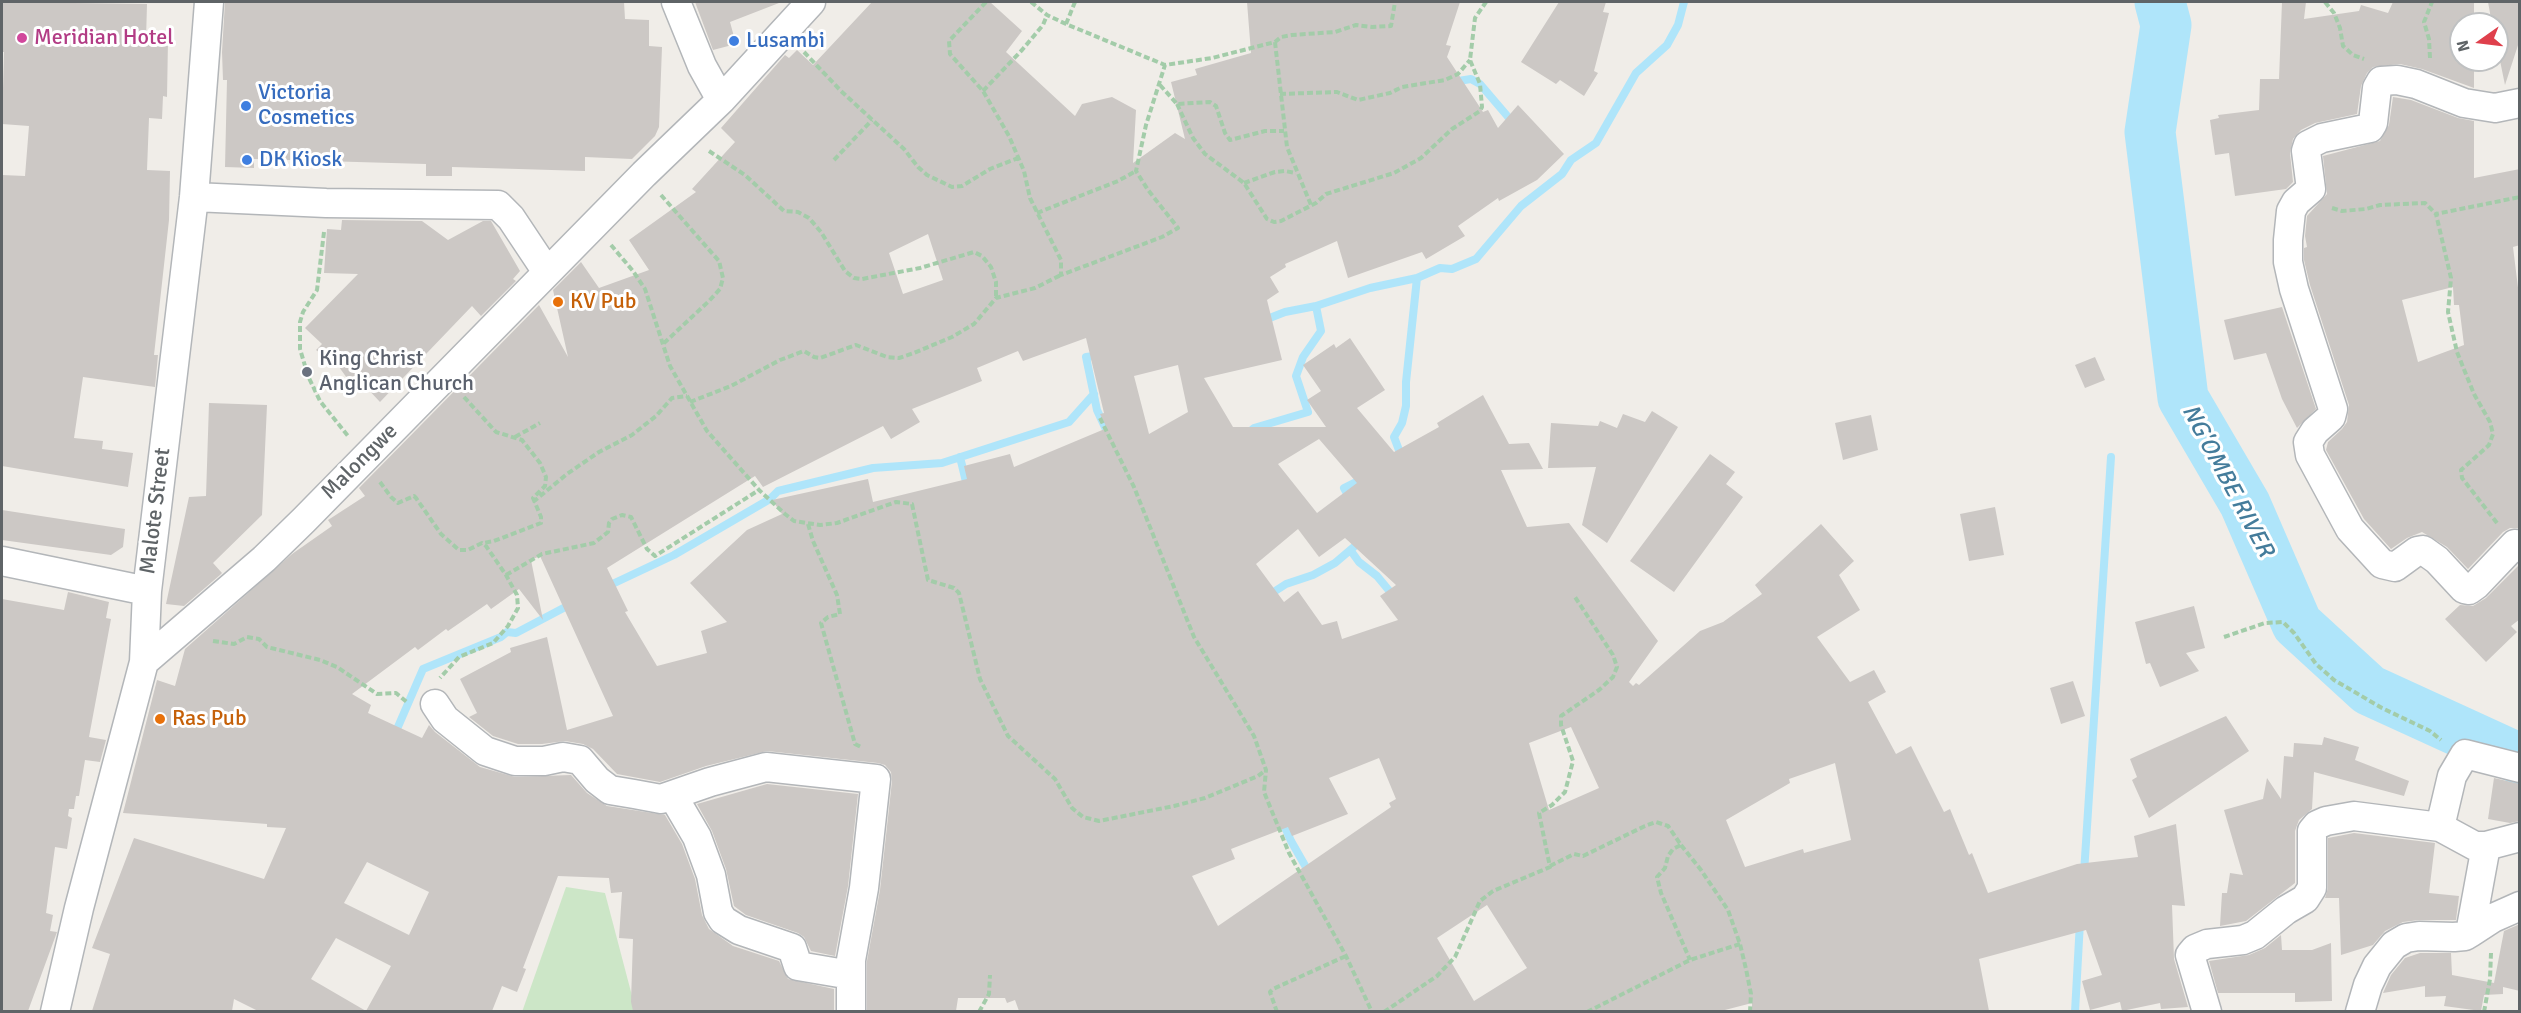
<!DOCTYPE html>
<style>
body{margin:0}
#map{position:relative;width:2521px;height:1013px;overflow:hidden;background:#f0ede8;font-family:Signika,sans-serif}
canvas{display:block}
.frame{position:absolute;inset:0;border:3px solid #5f6467;pointer-events:none}
.north{position:absolute;left:2449px;top:12px;width:60px;height:60px;box-sizing:border-box;background:#fff;border:2px solid #bfc1c2;border-radius:50%;rotate:256deg;font-size:16px;font-weight:700;line-height:24px;text-align:center;color:#5f6467}
.north::after{content:'';display:block;margin:auto;width:21px;height:27px;background:#df404c;clip-path:polygon(50% 0,100% 100%,50% 72%,0 100%)}
</style>
<div id="map">
<canvas width="2521" height="1013"></canvas>
<div class="frame"></div>
<div class="north">N</div>
</div>
<script>
const c = document.querySelector('canvas').getContext('2d');
c.lineJoin = 'round';
function fillPath(path, color) { c.fillStyle = color; c.fill(path, 'evenodd'); }
const poly = rows => new Path2D(rows.map(r => 'M' + r).join(''));
function strokePath(path, color, width, dash) { c.strokeStyle = color; c.lineWidth = width; c.lineCap = dash ? 'butt' : 'round'; c.setLineDash(dash || []); c.stroke(path); }
function label(font, color, halo, rows, align = 'center') {
  c.font = font + ' Signika,sans-serif'; c.lineWidth = 6; c.setLineDash([]); c.textBaseline = 'middle'; c.strokeStyle = halo; c.fillStyle = color; for (const [text, x, y, turn = 0] of rows) {
    c.save(); c.translate(x, y); c.rotate((+turn || 0) * Math.PI / 180); c.textAlign = isNaN(turn) ? turn : align; if (halo) c.strokeText(text, 0, 0); c.fillText(text, 0, 0); c.restore();
  }
}
const green = poly([
 [566,887,605,893,636,1011,522,1012]
]);
const stream = poly([
 [1452,82,1471,79,1480,84,1515,125],
 [1262,321,1285,312,1316,306,1370,288,1417,278,1440,268,1452,269,1476,259,1521,206,1562,174,1571,160,1596,143,1636,73,1667,45,1678,25,1684,2],
 [1101,355,1086,357,1097,410,1110,438],
 [1249,432,1254,428,1308,412,1296,376,1303,357,1321,331,1316,306],
 [960,457,968,490],
 [1400,458,1402,458,1394,437,1402,423,1406,406,1406,382,1417,278],
 [1351,501,1344,488,1366,477],
 [1351,551,1359,562,1377,576,1396,599],
 [606,587,674,555,770,499,778,491,873,468,942,463,1069,422,1094,394],
 [1266,597,1286,584,1313,575,1335,563,1362,540],
 [394,736,423,669,501,637,507,632,516,633,573,603],
 [1281,818,1291,841,1311,876],
 [2084,873,2111,457],
 [2075,1012,2080,922]
]);
const river = poly([
 [2160,2,2166,25,2150,132,2183,398,2245,504,2297,624,2369,690,2520,759]
]);
const building = poly([
 [2,2,147,4,146,40,168,40,167,97,163,96,162,119,149,118,147,170,170,171,169,220,154,355,158,355,155,387,83,377,74,438,103,441,102,449,133,453,128,487,2,466,2,175,25,176,29,126,2,124,4,52,2,52],
 [225,2,624,2,625,19,649,20,649,46,662,47,659,127,655,136,632,159,585,157,585,171,452,167,452,176,426,176,426,164,254,159,254,168,225,167,227,80,223,80,222,52],
 [695,2,779,2,779,3,730,22,736,44,713,50],
 [872,2,990,2,1022,31,1006,52,1075,116,1082,104,1112,97,1136,110,1133,163,1175,133,1185,139,1171,82,1197,75,1195,69,1251,53,1247,2,1460,2,1446,45,1451,46,1447,57,1483,112,1488,110,1498,128,1518,105,1564,154,1537,180,1499,201,1498,198,1458,226,1465,236,1426,259,1422,252,1348,278,1337,241,1285,264,1286,267,1270,277,1279,292,1267,300,1282,360,1204,378,1233,427,1326,427,1307,400,1321,391,1303,365,1334,344,1336,348,1350,338,1385,390,1357,408,1394,452,1439,427,1437,423,1483,395,1509,444,1529,443,1543,469,1501,470,1527,527,1569,523,1658,641,1629,682,1633,686,1636,683,1639,685,1700,631,1723,622,1762,594,1755,585,1821,524,1854,561,1839,575,1860,610,1817,637,1850,682,1874,670,1886,692,1868,702,1896,754,1911,746,1944,812,1950,809,1969,855,1972,853,1988,893,2077,864,2138,857,2134,836,2176,824,2185,906,2172,905,2174,959,2188,1007,2161,1009,2160,1003,2122,1011,2120,1002,2090,1010,2082,981,2102,975,2086,930,1979,959,1989,1011,1752,1011,1752,1003,1721,1011,1019,1011,1015,1000,1007,1003,1005,998,958,998,956,1011,867,1011,867,961,880,890,892,781,891,772,885,765,878,763,767,751,706,766,660,782,617,774,593,749,583,744,565,741,542,744,518,744,493,736,469,717,477,713,460,679,511,652,510,648,547,637,567,730,613,716,540,556,531,560,543,620,519,589,491,609,487,604,448,631,446,629,418,650,415,647,352,694,371,705,368,713,422,738,429,725,435,732,480,767,515,777,571,775,587,793,607,806,665,815,682,844,695,879,702,915,709,929,733,946,779,961,788,979,834,989,834,1011,633,1011,631,1002,633,939,619,938,622,892,611,893,609,878,558,876,523,968,526,969,517,992,502,986,492,1011,258,1011,234,999,232,1011,92,1011,110,954,92,948,134,838,264,879,286,828,267,827,267,824,123,813,157,680,175,686,185,649,292,554,332,526,328,520,365,496,359,488,539,305,568,357,553,290,581,262,599,288,649,270,629,240,696,192,692,189,735,142,721,128,785,55,789,58,797,50,813,65],
 [928,234,943,280,903,294,889,253],
 [1086,338,1104,413,1100,414,1107,428,1014,467,1010,454,964,466,967,479,873,502,868,479,772,500,782,514,747,530,690,583,727,622,701,631,707,653,657,666,625,612,628,611,607,568,755,476,763,487,883,426,891,439,920,422,912,409,982,381,977,368,1018,351,1023,361],
 [1178,365,1188,412,1149,434,1134,376],
 [1319,439,1357,483,1317,513,1278,464],
 [1298,529,1319,557,1345,538,1396,585,1380,596,1398,620,1342,639,1337,621,1322,625,1298,591,1284,602,1256,564],
 [1571,727,1599,788,1549,810,1529,743],
 [1379,758,1396,799,1389,803,1391,807,1218,926,1192,876,1235,859,1231,849,1288,827,1292,836,1348,814,1329,778],
 [1835,763,1851,840,1804,853,1803,849,1745,867,1726,820,1790,783,1789,779],
 [367,862,429,892,409,935,344,903],
 [1487,905,1527,968,1474,1001,1437,938],
 [336,938,391,966,366,1011,311,979],
 [1559,2,1606,2,1603,12,1609,13,1594,71,1598,73,1584,96,1560,80,1556,84,1521,62],
 [2282,2,2306,2,2304,19,2359,11,2361,5,2388,13,2393,2,2474,2,2474,24,2461,24,2461,60,2474,60,2474,88,2422,69,2400,64,2373,67,2367,73,2361,86,2357,114,2315,123,2301,130,2293,139,2290,153,2293,182,2286,189,2235,196,2229,153,2215,155,2210,120,2219,118,2218,115,2259,110,2260,79,2279,79],
 [2488,2,2520,2,2520,39,2505,85,2497,46,2497,24,2492,24],
 [2393,97,2411,100,2458,118,2474,121,2474,178,2520,169,2520,245,2513,247,2520,304,2520,528,2510,528,2503,532,2468,569,2447,547,2422,532,2407,538,2391,549,2364,519,2326,450,2328,442,2342,429,2347,422,2349,405,2310,285,2304,260,2304,248,2307,247,2305,236,2307,216,2327,194,2323,156,2380,141,2389,125],
 [2453,287,2454,305,2459,305,2464,345,2418,362,2402,300],
 [342,220,422,221,448,240,483,221,491,221,520,271,513,279,516,281,481,316,472,306,380,402,364,385,357,392,339,367,316,350,322,344,305,328,358,274,324,273,327,229,341,230],
 [2282,307,2316,409,2297,428,2282,399,2266,353,2234,360,2224,320],
 [2095,357,2105,380,2085,388,2075,365],
 [209,403,267,405,262,515,213,563,222,573,220,575,184,606,166,604,189,497,206,496],
 [1652,411,1678,427,1607,543,1582,525,1596,467,1548,468,1551,423,1598,426,1600,421,1617,428,1623,414,1645,422],
 [1871,415,1878,450,1843,460,1835,423],
 [1710,454,1735,472,1726,484,1743,497,1674,592,1630,561],
 [1995,507,2004,555,1969,561,1960,514],
 [2,510,125,529,123,547,111,555,2,540],
 [2520,564,2520,619,2511,626,2517,632,2486,662,2445,619,2460,605,2473,606,2486,598],
 [68,592,109,602,106,618,111,619,89,737,106,740,100,762,85,760,79,796,76,796,74,809,69,809,68,816,72,818,67,849,55,847,46,913,53,915,50,931,57,932,28,1011,2,1011,2,599,64,610],
 [2194,606,2205,648,2186,653,2199,671,2160,687,2150,663,2146,664,2135,622],
 [2073,681,2085,716,2061,724,2050,688],
 [2226,716,2249,751,2149,818,2132,780,2137,777,2130,759],
 [2324,737,2359,747,2355,760,2409,781,2404,796,2314,772,2312,809,2299,820,2295,831,2295,883,2246,921,2220,926,2222,893,2227,893,2230,873,2243,875,2224,810,2263,799,2267,778,2281,799,2284,756,2293,757,2294,743,2322,745],
 [2494,778,2520,784,2520,821,2510,823,2488,819],
 [767,784,858,794,848,886,835,956,811,951,804,937,798,933,746,915,734,906,726,869,712,831,697,804],
 [2354,833,2435,843,2429,893,2459,896,2456,920,2419,920,2403,922,2385,931,2373,945,2341,955,2339,898,2325,898,2328,888,2328,838],
 [2520,924,2520,991,2503,987,2503,994,2484,995,2481,1011,2444,1006,2446,996,2425,997,2425,986,2383,993,2391,975,2405,958,2420,953,2451,953,2452,975,2494,983,2504,931],
 [2281,935,2282,950,2312,950,2331,943,2332,1001,2295,1002,2295,993,2218,993,2209,961,2249,955,2265,948]
]);
const path = poly([
 [986,2,949,41,950,54,983,91,1009,136,1024,171,1030,198,1061,260,1061,275,1162,237,1178,228,1148,190,1136,171,1146,125,1165,65],
 [1031,2,1047,15,1066,24,1165,65,1212,58,1275,42,1281,37,1292,35,1335,32,1356,25,1372,27,1391,26,1395,2],
 [2325,2,2334,13,2340,28,2343,46,2353,55,2364,59],
 [1066,24,1075,2],
 [1275,42,1287,147,1311,205],
 [804,52,841,91,904,149,918,167,927,175,952,187,962,186,990,169,1018,158],
 [2520,56,2520,64],
 [2430,58,2429,39,2424,22,2432,2],
 [1160,85,1177,104,1210,102,1216,106,1225,133,1230,140,1265,131,1284,131],
 [983,91,1022,50,1043,25,1047,15],
 [1280,94,1337,92,1358,100,1390,93,1402,87,1445,80,1458,74,1470,60],
 [1177,104,1193,138,1205,154,1244,183,1267,219,1274,222,1281,221,1316,203,1326,194,1394,173,1421,158,1452,129,1480,111,1482,107,1480,84,1470,60,1475,18,1486,2],
 [709,151,745,175,784,211,798,212,809,218,821,232,845,271,854,278,862,279,920,268,974,252,982,256,991,267,996,282,996,298],
 [834,160,872,120],
 [1244,183,1275,172,1285,171,1296,173],
 [661,195,719,261,723,278,720,289,709,301,663,344],
 [2332,208,2342,211,2366,209,2380,205,2425,203,2436,214],
 [1037,213,1118,181,1136,171],
 [324,232,317,290,303,312,300,322,300,349,308,376,320,401,348,436],
 [611,245,633,271,645,289,670,366,707,431,759,490,785,514,794,521,820,525,837,523,896,502,912,504,928,580,954,588,959,593,980,679,1008,736,1055,779,1072,808,1083,817,1099,821,1174,806,1205,798,1258,776,1266,770],
 [464,397,496,432,522,440,540,463,546,477,545,486,533,498,541,517,541,523,494,541,483,543],
 [690,402,731,386,780,360,804,351,814,357,820,358,856,345,887,357,899,358,914,353,952,337,974,324,996,298,1035,288,1061,275],
 [1100,418,1134,487,1194,637,1254,736,1266,770,1264,792,1289,853,1346,956,1372,1012],
 [515,437,540,423],
 [380,482,391,497,398,503,414,496,416,498,441,534,459,550,468,550,482,543,486,546,506,575,517,595,518,608,508,626,493,643,459,657,440,678],
 [533,502,567,474,599,452,632,435,656,416,672,398,687,396],
 [2497,523,2462,478,2461,470,2489,445,2493,434,2490,422,2474,394,2457,352,2448,312,2451,278,2436,214,2520,197],
 [808,524,813,541,837,595,840,614,828,617,821,623,855,744,861,747],
 [506,575,542,554,594,543,608,532,609,523,612,519,622,515,631,517,647,549,655,556,759,490],
 [2224,637,2265,623,2283,622,2294,633,2316,664,2334,680,2382,708,2430,731,2441,740],
 [213,641,234,644,247,637,259,639,267,647,320,660,337,667,377,694,396,693,408,703],
 [1681,845,1701,870,1728,910,1740,944,1746,969,1751,994,1750,1012],
 [1550,866,1574,854,1583,856,1645,826,1656,822,1668,826,1681,845,1673,849,1668,856,1665,868,1657,877,1661,893,1690,960],
 [979,1012,989,994,990,975],
 [1277,1012,1270,992,1273,989,1346,956],
 [1384,1012,1437,976,1455,957,1480,901,1493,891,1550,867,1539,813,1552,805,1565,792,1573,761,1561,725,1561,716,1599,690,1613,677,1617,667,1613,655,1575,597],
 [1587,1012,1690,960,1740,944],
 [2484,1012,2490,979,2491,953]
]);
const street = poly([
 [676,2,702,66,721,100],
 [2520,103,2495,108,2464,103,2416,84,2397,80,2381,81,2377,88,2373,123,2370,128,2322,138,2308,145,2306,151,2311,189,2296,202,2291,211,2288,240,2288,262,2294,289,2333,409,2331,417,2315,431,2308,442,2310,455,2350,529,2382,564,2395,567,2417,551,2423,550,2437,560,2464,589,2469,590,2476,585,2515,544,2520,548],
 [194,197,326,203,498,205,511,218,547,272],
 [2,561,147,591],
 [144,662,264,559,304,520,644,174,721,100,811,2],
 [435,704,445,719,485,751,515,761,544,761,563,757,580,760,597,780,610,790,634,794,661,799,710,782,766,767,876,779,864,888,851,960,851,1012],
 [673,796,697,837,711,875,718,912,723,920,739,930,792,948,798,966,851,975],
 [2486,846,2475,846,2440,827,2452,776,2465,754,2520,768],
 [2470,933,2493,918,2520,906],
 [55,1012,79,908,144,662,147,591,194,197,209,2],
 [2207,1012,2190,955,2195,949,2207,944,2243,940,2255,935,2286,910,2305,899,2312,888,2312,831,2317,825,2326,821,2354,816,2440,827],
 [2360,1012,2368,985,2377,966,2394,945,2406,938,2419,936,2454,937,2465,936,2470,933,2486,846,2520,837]
]);
const markers = [
 [22,38,6,"#d1479c"],
 [734,41,6,"#3f7fe0"],
 [246,106,6,"#3f7fe0"],
 [247,160,6,"#3f7fe0"],
 [558,302,6,"#e8710a"],
 [307,372,6,"#6b7280"],
 [160,719,6,"#e8710a"]
];
const hotelNames = [
 ["Meridian Hotel",34,38]
];
const shopNames = [
 ["Lusambi",746,41],
 ["Victoria",258,93],
 ["Cosmetics",258,118],
 ["DK Kiosk",259,160]
];
const foodNames = [
 ["KV Pub",570,302],
 ["Ras Pub",172,719]
];
const worshipNames = [
 ["King Christ",319,359],
 ["Anglican Church",319,384]
];
const streetNames = [
 ["Malongwe",360,462,-45],
 ["Malote Street",156,511,-83]
];
const waterNames = [
 ["NG'OMBE RIVER",2227,481,62]
];
fillPath(green, '#cce6c7');
strokePath(stream, '#afe5fa', 8);
strokePath(river, '#afe5fa', 51);
fillPath(building, '#ccc8c5');
strokePath(street, '#b3b6b9', 31);
strokePath(path, '#a3cca9', 4, [6, 3]);
strokePath(street, '#fff', 28);
for (const [x, y, r, color] of markers) { const dot = new Path2D(); dot.arc(x, y, r, 0, 2 * Math.PI); c.fillStyle = color; c.fill(dot); strokePath(dot, '#fff', 2); }
label('22px', '#b23c85', '#fff', hotelNames, 'left');
label('22px', '#366cbe', '#fff', shopNames, 'left');
label('22px', '#c56008', '#fff', foodNames, 'left');
label('22px', '#5b616d', '#fff', worshipNames, 'left');
label('22px', '#5f6467', '#fff', streetNames);
label('italic 24px', '#447c9b', '#fff', waterNames);
</script>
